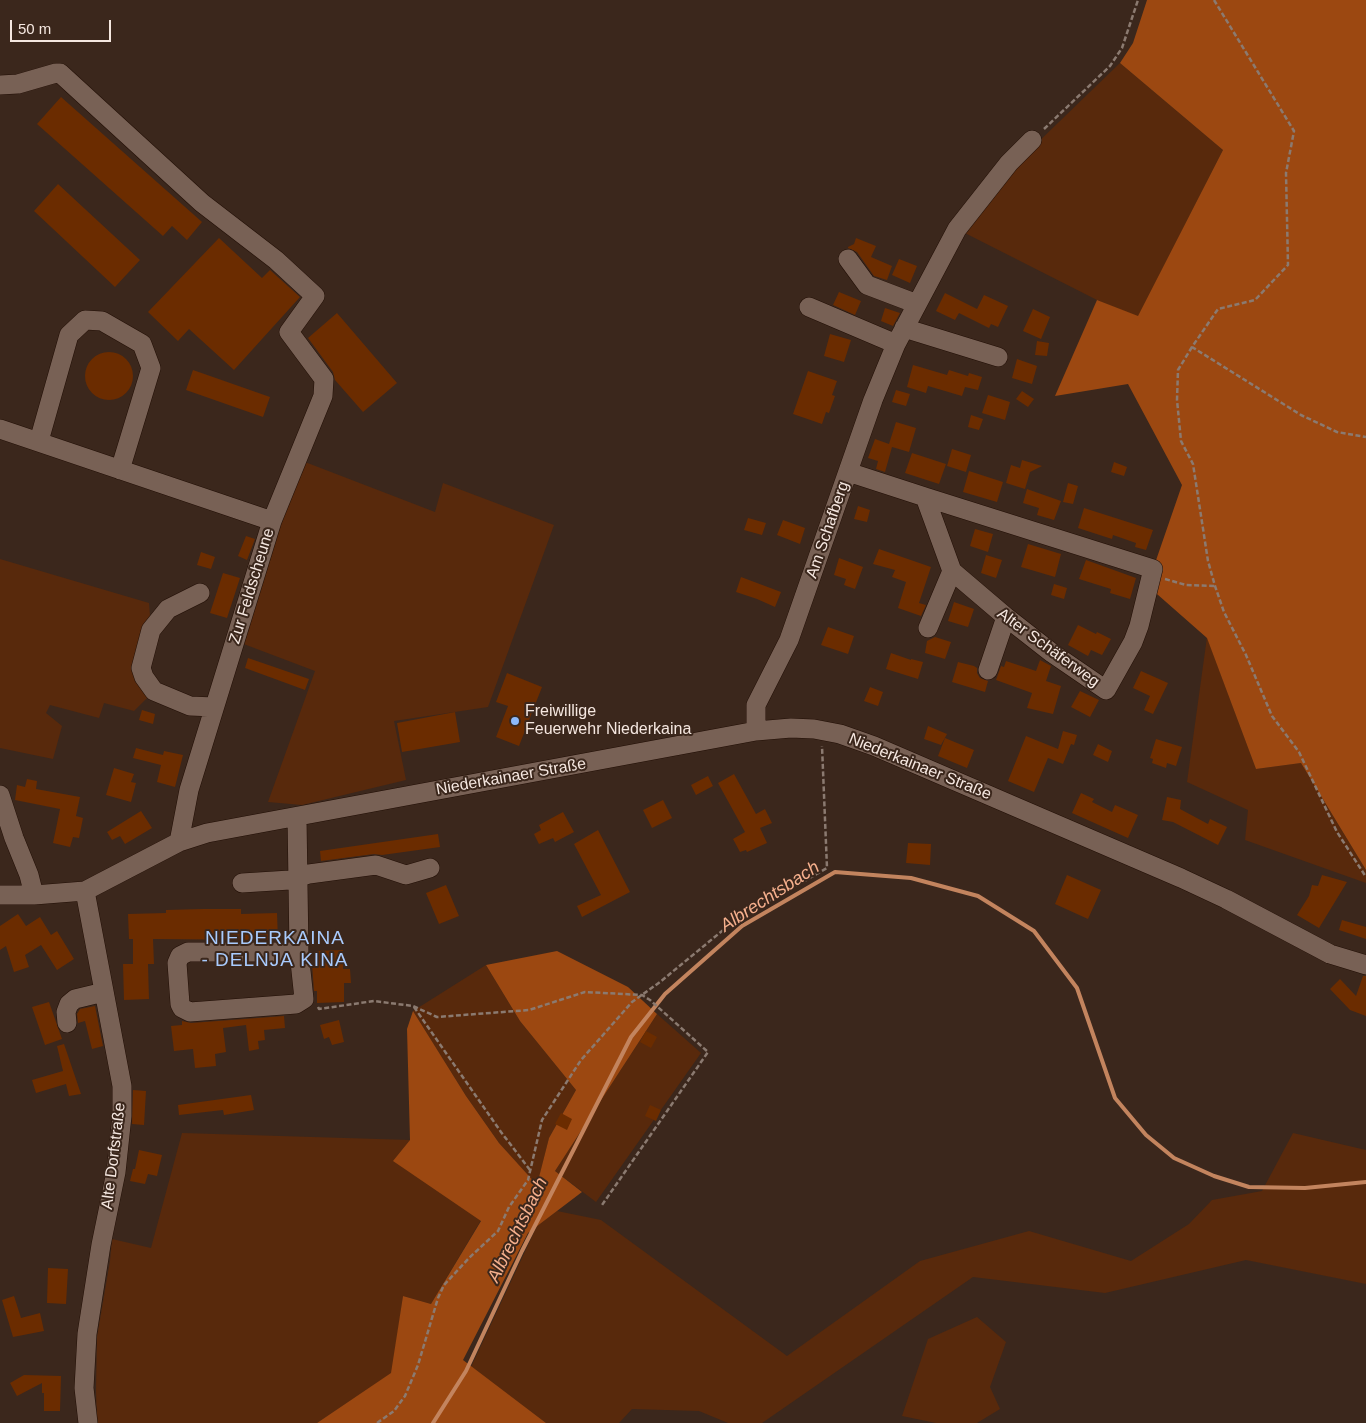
<!DOCTYPE html>
<meta charset="utf-8">
<style>
body{margin:0}
#map{position:relative;width:1366px;height:1423px;overflow:hidden;background:#3b271c;font-family:Arial,sans-serif}
canvas{display:block}
.scale{position:absolute;left:10px;top:20px;width:101px;height:22px;box-sizing:border-box;border:2px solid #f5e7e0;border-top:0;padding-left:6px;font-size:15px;line-height:18px;white-space:nowrap;color:#f5e7e0;-webkit-text-stroke:4px #3b271c;paint-order:stroke}
</style>
<div id="map">
<canvas width="1366" height="1423"></canvas>
<div class="scale">50 m</div>
</div>
<script>
const c = document.querySelector('canvas').getContext('2d');
c.lineJoin = 'round';
function fillPath(path, color) { c.fillStyle = color; c.fill(path, 'evenodd'); }
const poly = rows => new Path2D(rows.map(r => 'M' + r).join(''));
function strokePath(path, color, width, dash) { c.strokeStyle = color; c.lineWidth = width; c.lineCap = dash ? 'butt' : 'round'; c.setLineDash(dash || []); c.stroke(path); }
function label(font, color, halo, rows, align = 'center') {
  c.font = font + ' Arial,sans-serif'; c.lineWidth = 4; c.setLineDash([]); c.textBaseline = 'middle'; c.strokeStyle = halo; c.fillStyle = color; for (const [text, x, y, turn = 0] of rows) {
    c.save(); c.translate(x, y); c.rotate((+turn || 0) * Math.PI / 180); c.textAlign = isNaN(turn) ? turn : align; if (halo) c.strokeText(text, 0, 0); c.fillText(text, 0, 0); c.restore();
  }
}
const green = poly([
 [1120,63,1223,150,1138,317,1097,300,957,229,1030,150],
 [305,462,435,512,443,483,554,525,488,707,394,721,406,780,302,805,268,802,315,671,241,643,279,529],
 [0,559,149,603,151,629,141,659,153,692,134,711,104,703,99,718,50,705,46,713,62,726,53,759,0,748],
 [1207,637,1256,769,1301,763,1366,870,1366,883,1245,840,1248,810,1187,782],
 [486,965,520,1021,576,1090,549,1138,537,1186,499,1143,466,1096,413,1011],
 [657,1014,701,1053,596,1202,555,1171],
 [182,1133,410,1140,394,1161,481,1220,431,1304,403,1296,392,1373,317,1423,97,1423,96,1390,97,1337,110,1261,112,1239,151,1248],
 [1293,1133,1366,1150,1366,1284,1246,1260,1105,1293,973,1277,762,1423,728,1423,699,1411,632,1409,619,1423,546,1423,471,1367,537,1226,557,1211,601,1220,787,1356,920,1261,1029,1231,1131,1261,1189,1224,1212,1200,1262,1191],
 [977,1317,1006,1342,990,1387,1000,1409,977,1423,936,1423,902,1416,928,1339]
]);
const forest = poly([
 [1147,0,1366,0,1366,870,1301,763,1256,769,1207,638,1149,587,1153,569,1182,485,1128,384,1055,396,1097,300,1138,316,1223,150,1120,63,1133,43],
 [557,951,628,987,657,1014,555,1171,582,1192,528,1233,463,1360,546,1423,317,1423,391,1373,403,1296,431,1304,481,1221,393,1161,410,1140,407,1029,413,1011,466,1096,499,1143,537,1185,549,1138,576,1090,520,1021,486,965]
]);
const stream = poly([
 [433,1423,466,1371,522,1251,631,1037,665,994,742,926,835,872,911,878,978,896,1034,931,1077,988,1115,1098,1146,1135,1174,1158,1214,1176,1249,1187,1305,1188,1366,1182]
]);
const building = poly([
 [61,97,202,222,187,240,172,226,163,236,37,124],
 [58,184,140,260,115,287,34,211],
 [219,238,262,278,270,270,300,297,234,370,189,329,178,341,148,312],
 [856,238,876,246,871,257,892,266,887,280,874,276,857,252,848,248,848,247,854,244],
 [899,259,917,266,910,283,892,275],
 [839,292,861,301,855,315,833,305],
 [945,293,977,309,984,295,1008,306,998,327,991,324,989,328,959,313,955,320,936,311],
 [885,308,900,313,893,326,881,321],
 [1033,309,1050,317,1041,339,1023,331],
 [337,313,397,383,363,412,335,380,333,372,308,338],
 [830,334,851,340,844,362,824,356],
 [1037,341,1049,343,1047,356,1035,355],
 '85 376a24 24 0 1 1 48 0a24 24 0 1 1-48 0Z',
 [1017,359,1037,366,1032,384,1012,378],
 [913,365,947,375,949,370,968,376,969,373,982,377,978,390,965,387,962,396,928,386,926,393,907,387],
 [193,370,270,397,263,417,186,390],
 [808,371,837,381,832,395,835,396,829,413,826,412,822,424,793,414],
 [896,390,910,394,906,406,892,402],
 [1022,391,1034,399,1028,407,1016,399],
 [988,395,1010,402,1005,420,982,413],
 [971,415,983,419,979,430,968,427],
 [896,422,916,428,909,452,892,447,885,472,876,469,878,461,868,458,875,439,889,444],
 [952,449,971,455,966,472,947,466],
 [912,453,946,464,939,484,905,473],
 [1022,460,1042,466,1030,472,1025,489,1006,483,1011,465,1020,468],
 [1114,462,1127,467,1124,476,1111,472],
 [969,471,1003,482,997,502,963,492],
 [1068,483,1078,486,1073,504,1063,502],
 [1027,489,1061,501,1054,520,1037,515,1039,508,1023,503],
 [858,506,870,510,867,522,854,519],
 [1084,508,1153,530,1146,550,1135,547,1136,543,1113,535,1112,539,1078,528],
 [748,518,766,523,762,535,744,530],
 [783,520,805,528,800,544,777,535],
 [975,529,993,534,988,552,970,546],
 [246,536,255,539,247,560,238,556],
 [1028,544,1061,554,1055,577,1021,567],
 [879,549,931,567,919,603,926,605,921,616,898,608,906,582,892,577,895,570,873,564],
 [201,552,215,557,211,569,197,565],
 [986,555,1002,560,996,578,981,573],
 [839,558,863,567,855,589,844,585,846,579,834,575],
 [1086,560,1136,578,1130,599,1110,593,1111,589,1079,579],
 [223,573,240,578,227,618,210,613],
 [741,577,781,592,775,607,757,599,736,592],
 [1054,584,1067,588,1064,599,1051,595],
 [954,602,974,609,968,627,948,621],
 [1078,625,1096,634,1097,632,1111,639,1102,655,1091,650,1088,656,1068,645],
 [828,627,854,636,848,654,821,645],
 [935,637,951,642,945,659,925,653,927,641],
 [891,653,911,660,911,659,923,662,918,679,886,669],
 [248,658,309,679,305,690,245,668],
 [1040,660,1051,666,1046,681,1061,686,1053,714,1027,708,1032,693,996,680,1001,666,1004,667,1006,661,1036,671],
 [958,662,974,666,977,668,977,673,980,678,988,681,985,692,952,682],
 [1141,671,1168,683,1153,714,1144,710,1150,696,1133,688],
 [507,673,542,687,519,746,496,737,508,706,496,702],
 [870,687,883,692,878,706,864,701],
 [1080,691,1099,700,1090,717,1071,707],
 [142,710,155,714,153,724,139,720],
 [455,712,460,742,402,752,397,723],
 [928,726,947,734,941,745,924,739],
 [1063,731,1077,735,1074,745,1071,744,1063,764,1048,758,1034,792,1008,781,1026,736,1058,749],
 [945,738,974,750,967,768,938,756],
 [1156,739,1182,747,1176,766,1167,763,1166,768,1152,763,1153,759,1150,758],
 [1098,744,1112,751,1108,762,1093,755],
 [136,748,163,755,164,751,183,755,175,787,157,782,161,765,133,758],
 [114,768,134,774,131,782,136,783,131,802,106,795],
 [734,774,756,814,765,809,772,823,760,828,767,843,747,852,746,850,740,852,733,839,745,832,718,783],
 [708,776,713,786,696,795,691,785],
 [27,779,37,781,36,789,80,797,76,816,83,818,79,838,73,837,70,847,53,843,60,809,15,800,17,785,25,787],
 [1081,793,1094,799,1092,802,1112,812,1115,805,1138,815,1128,838,1072,813],
 [1167,797,1181,800,1180,809,1208,824,1210,819,1227,827,1218,845,1173,822,1162,820],
 [663,800,672,818,652,828,643,810],
 [141,811,152,828,125,844,120,836,112,840,107,832],
 [563,812,574,832,555,842,553,838,539,844,534,834,541,830,539,825],
 [598,830,630,892,582,917,577,906,601,895,574,844],
 [438,834,440,847,382,855,374,854,321,861,320,851],
 [908,843,931,844,930,865,906,863],
 [1067,875,1101,890,1088,919,1055,904],
 [1322,875,1347,882,1319,928,1297,915,1309,896,1312,885,1318,886],
 [446,885,459,916,439,924,426,893],
 [203,909,241,909,241,914,277,913,278,940,153,939,154,964,148,964,149,999,124,1000,123,964,133,964,133,939,129,939,128,914,166,913,166,910],
 [18,914,26,926,40,917,51,935,57,931,74,959,57,970,41,945,25,955,29,967,14,972,6,946,0,950,0,926],
 [1342,920,1366,927,1366,939,1339,930],
 [343,950,343,969,350,969,351,983,344,983,344,1002,317,1003,317,991,314,991,312,964,316,964,316,951],
 [1363,976,1366,976,1366,1016,1350,1010,1330,989,1340,979,1356,996],
 [49,1002,62,1039,45,1045,32,1007],
 [95,1006,103,1046,92,1049,85,1021,78,1023,77,1014,80,1009],
 [284,1016,285,1028,264,1030,265,1040,258,1041,259,1049,249,1051,246,1025,223,1028,226,1052,215,1054,216,1066,195,1068,193,1049,174,1051,171,1026,182,1025,182,1021,191,1023],
 [339,1020,344,1042,332,1045,329,1037,324,1039,320,1025],
 [646,1031,657,1037,651,1048,640,1042],
 [64,1044,81,1094,69,1096,66,1084,36,1093,32,1080,63,1071,57,1046],
 [133,1090,146,1091,144,1125,132,1124],
 [251,1095,254,1110,224,1115,223,1110,179,1115,178,1105],
 [650,1105,661,1110,656,1121,645,1116],
 [561,1113,572,1119,567,1130,555,1124],
 [139,1150,162,1155,157,1176,148,1174,145,1184,130,1181,133,1169,135,1169],
 [48,1268,68,1269,66,1304,47,1303],
 [14,1296,21,1318,40,1313,44,1331,13,1337,2,1300],
 [24,1375,61,1376,60,1411,44,1411,44,1393,42,1393,42,1383,17,1396,10,1383]
]);
const path = poly([
 [1214,0,1294,131,1286,173,1288,265,1255,300,1218,309,1192,347,1301,415,1337,432,1366,437],
 [1044,129,1110,66,1122,48,1138,0],
 [1192,347,1178,370,1177,400,1181,441,1193,464,1208,561,1215,586,1224,612,1246,655,1272,716,1299,752,1337,832,1366,877],
 [1165,579,1186,585,1215,586],
 [318,1007,319,1009,374,1001,413,1006,437,1017,529,1010,585,992,642,995,650,1000,708,1052,602,1205],
 [414,1007,501,1132,530,1170],
 [377,1423,394,1411,405,1396,418,1365,438,1298,444,1285,469,1258,498,1231,509,1207,528,1180,542,1120,581,1060,632,1002,660,982,733,922,827,868,822,746]
]);
const minor = poly([
 [0,85,18,84,56,73,60,73,202,203,276,260,315,296,289,332,324,379,323,396,272,521],
 [848,259,867,285,917,304],
 [809,307,896,344],
 [904,328,998,357],
 [0,429,272,521,189,790,179,842],
 [39,441,69,335,85,320,102,321,142,344,151,368,120,470],
 [848,472,925,497,952,571,1006,617,1052,653,1106,690,1133,642,1139,626,1153,569,925,497],
 [200,593,168,609,151,630,141,668,144,677,154,691,190,706,214,707],
 [928,628,952,571],
 [988,670,1006,617],
 [756,731,756,705,789,640,873,400,896,344,957,229,1009,163,1032,140],
 [0,795,14,838,29,875,34,895],
 [297,817,299,952,304,999,296,1004,190,1012,182,1008,180,1004,177,963,180,956,188,952,299,952],
 [242,883,290,880,309,874,376,865,406,875,430,868],
 [85,891,122,1086,122,1116,116,1172,101,1245,87,1334,84,1388,88,1423],
 [0,895,34,895,85,891,179,842,207,833,756,731,791,728,814,729,840,734,874,746,1181,878,1226,899,1330,954,1366,965],
 [67,1023,66,1012,69,1004,75,999,104,992]
]);
const markers = [
 [515,721,5,"#8cb9fc"]
];
const streetNames = [
 ["Am Schafberg",828,530,-71],
 ["Zur Feldscheune",252,586,-73],
 ["Alter Schäferweg",1048,648,36],
 ["Niederkainaer Straße",920,767,22],
 ["Niederkainaer Straße",511,777,-10],
 ["Alte Dorfstraße",114,1156,-83]
];
const poiNames = [
 ["Freiwillige",525,712],
 ["Feuerwehr Niederkaina",525,730]
];
const waterNames = [
 ["Albrechtsbach",770,897,-33],
 ["Albrechtsbach",518,1230,-64]
];
const quarterNames = [
 ["NIEDERKAINA",275,939],
 ["- DELNJA KINA",275,961]
];
fillPath(green, '#58290c');
fillPath(forest, '#9c4811');
strokePath(stream, '#c3845e', 4);
fillPath(building, '#6b2c00');
strokePath(minor, '#220f06', 20);
strokePath(path, '#8b7a70', 2.5, [5, 2.5]);
strokePath(minor, '#786155', 19);
for (const [x, y, r, color] of markers) { const dot = new Path2D(); dot.arc(x, y, r, 0, 2 * Math.PI); c.fillStyle = color; c.fill(dot); strokePath(dot, '#3b271c', 2); }
label('16px', '#f5e7e0', '#3b271c', streetNames);
label('16px', '#f5e7e0', '#3b271c', poiNames, 'left');
label('italic 18px', '#f6b08d', '#3b271c', waterNames);
c.letterSpacing = '1px';
label('19px', '#a9cbfd', '#3b271c', quarterNames);
c.letterSpacing = '0px';
</script>
